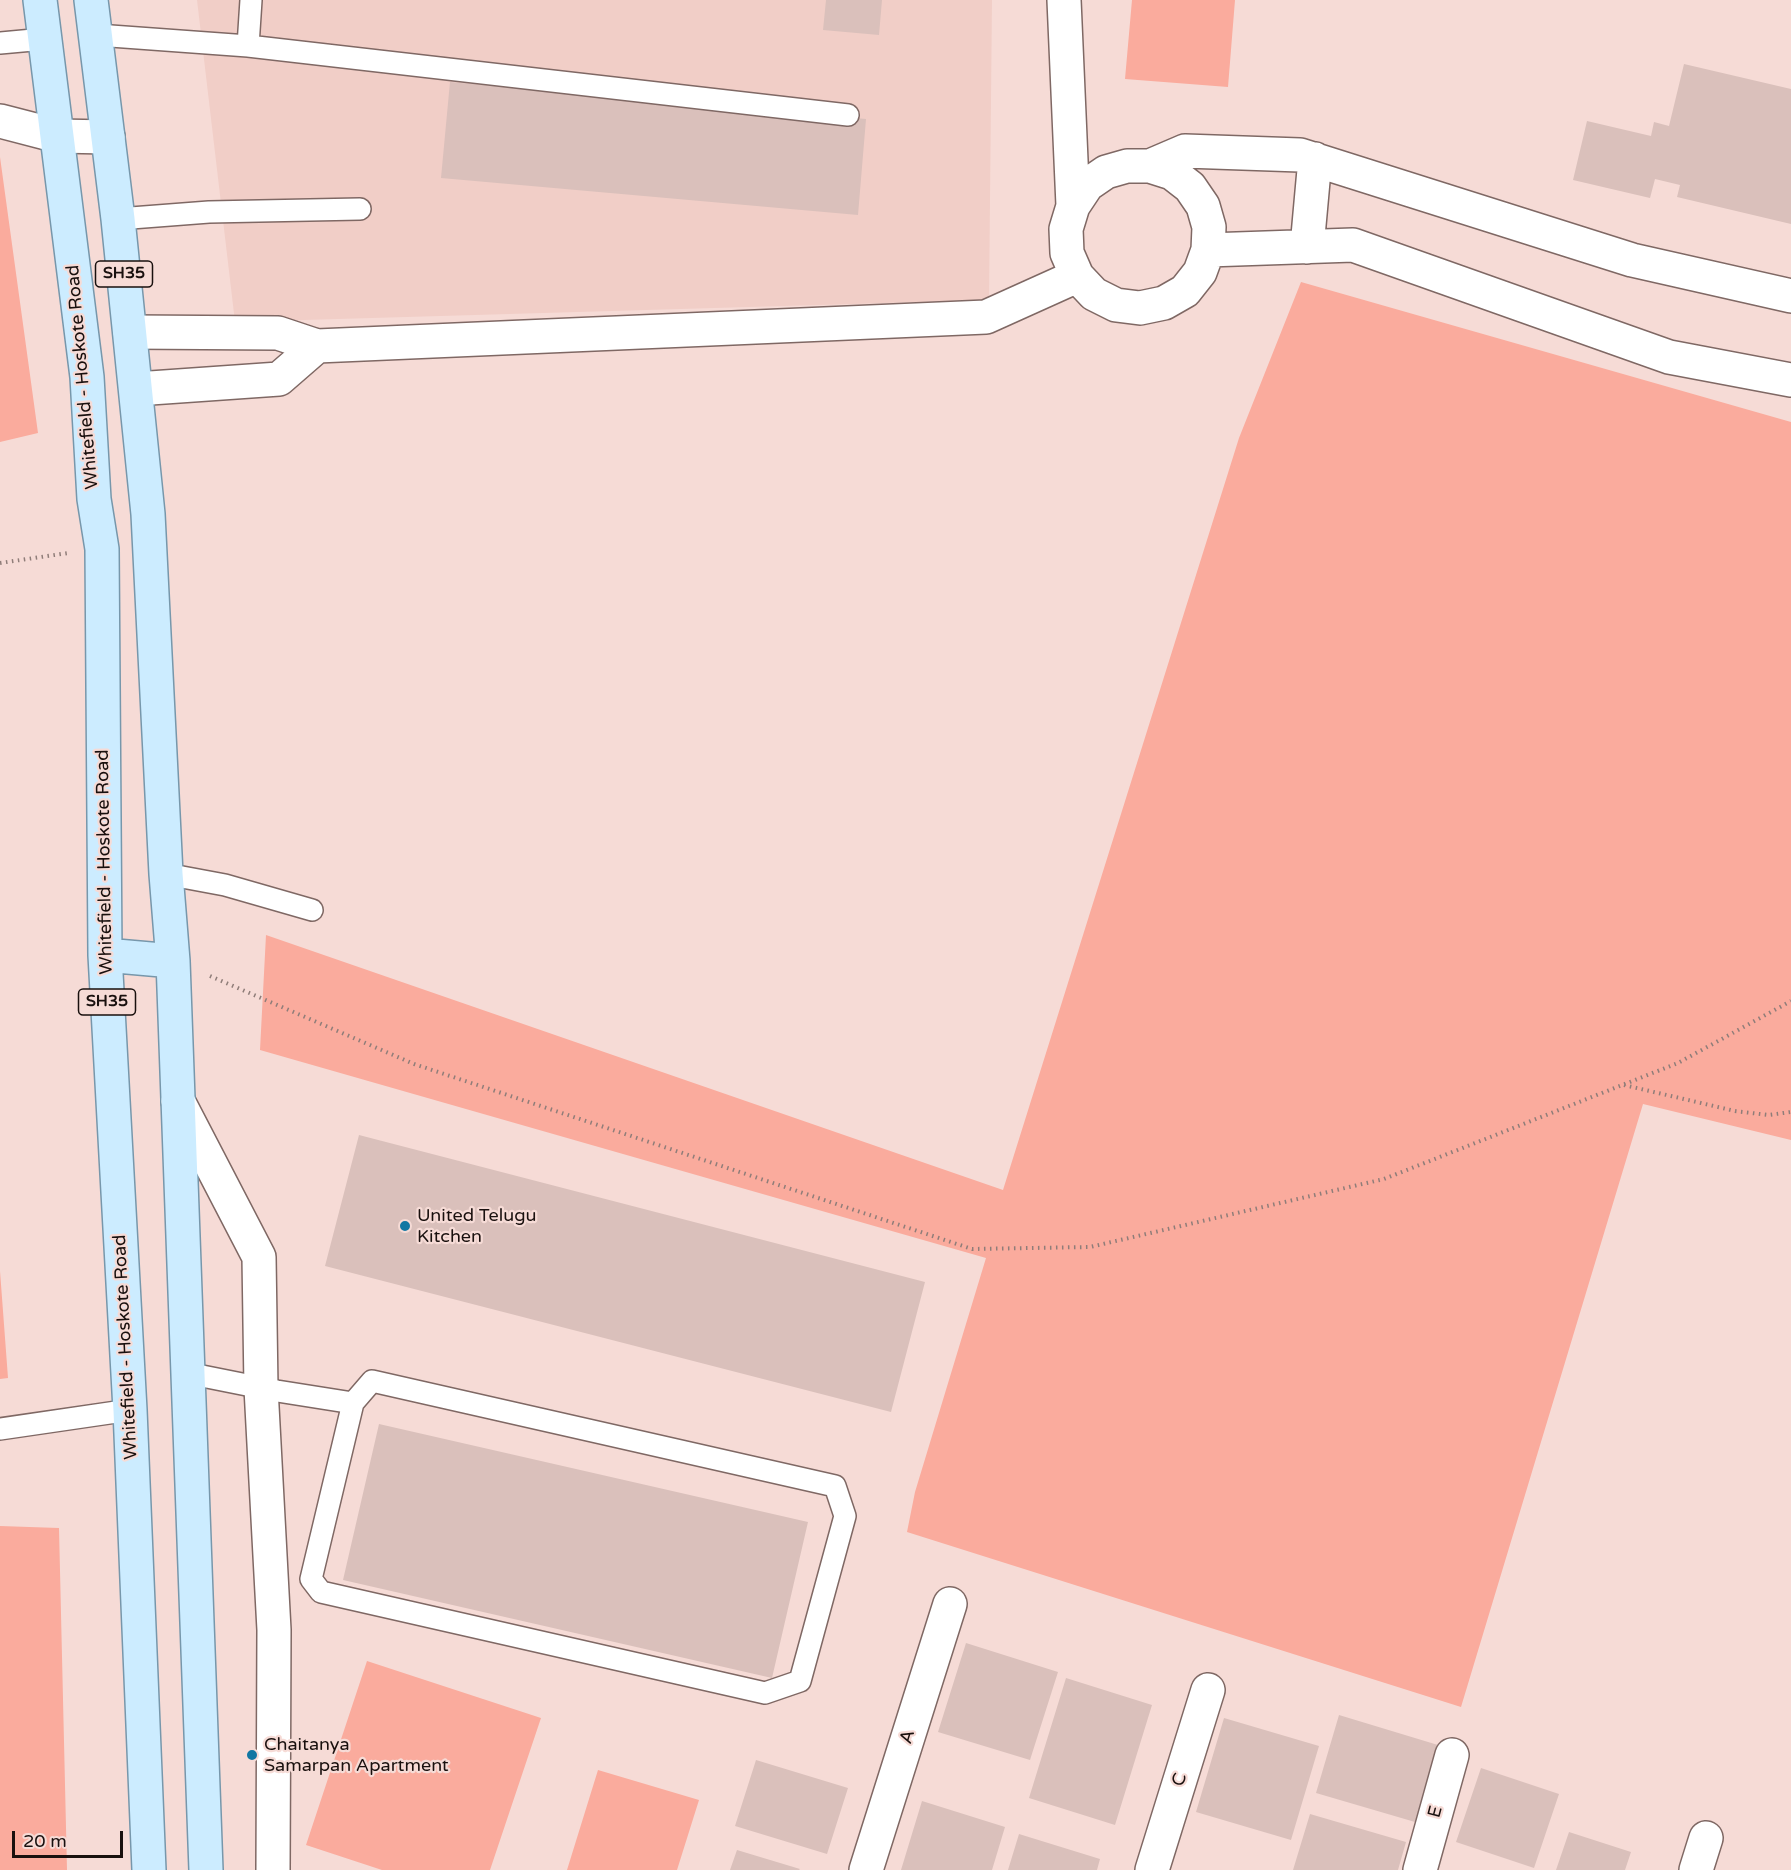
<!DOCTYPE html>
<style>
body{margin:0}
#map{position:relative;width:1791px;height:1870px;overflow:hidden;background:#f6dbd6;font-family:"Varela Round",sans-serif}
canvas{display:block}
.scale{position:absolute;left:12px;top:1831px;width:111px;height:27px;box-sizing:border-box;border:3px solid #19100e;border-top:0;padding-left:8px;font-size:18px;line-height:21px;white-space:nowrap;color:#19100e;-webkit-text-stroke:4px #f6dbd6;paint-order:stroke}
</style>
<div id="map">
<canvas width="1791" height="1870"></canvas>
<div class="scale">20 m</div>
</div>
<script>
const c = document.querySelector('canvas').getContext('2d');
c.lineJoin = 'round';
function fillPath(path, color) { c.fillStyle = color; c.fill(path, 'evenodd'); }
const poly = rows => new Path2D(rows.map(r => 'M' + r).join(''));
function strokePath(path, color, width, dash) { c.strokeStyle = color; c.lineWidth = width; c.lineCap = dash ? 'butt' : 'round'; c.setLineDash(dash || []); c.stroke(path); }
function label(font, color, halo, rows, align = 'center') {
  c.font = font + ' "Varela Round",sans-serif'; c.lineWidth = 4.5; c.setLineDash([]); c.textBaseline = 'middle'; c.strokeStyle = halo; c.fillStyle = color; for (const [text, x, y, turn = 0] of rows) {
    c.save(); c.translate(x, y); c.rotate((+turn || 0) * Math.PI / 180); c.textAlign = isNaN(turn) ? turn : align; if (halo) c.strokeText(text, 0, 0); c.fillText(text, 0, 0); c.restore();
  }
}
const built = poly([
 [197,0,992,0,989,300,235,322]
]);
const green = poly([
 [1132,0,1235,0,1228,87,1125,79],
 [0,157,38,433,0,442],
 [1301,282,1791,422,1791,1140,1643,1104,1461,1707,907,1532,915,1492,986,1258,260,1050,266,935,1003,1190,1239,438],
 [0,1271,8,1378,0,1379],
 [0,1526,59,1528,67,1870,0,1870],
 [367,1661,541,1718,490,1870,382,1870,306,1845],
 [598,1770,699,1800,677,1870,567,1870]
]);
const building = poly([
 [826,0,882,0,879,35,823,30],
 [1684,64,1791,89,1791,224,1677,197,1680,185,1655,179,1650,198,1573,180,1587,121,1651,136,1654,122,1669,126],
 [450,82,866,119,858,215,441,178],
 [359,1135,925,1282,891,1412,325,1266],
 [379,1424,808,1522,772,1678,343,1580],
 [966,1643,1058,1672,1030,1760,938,1732],
 [1066,1678,1152,1705,1115,1825,1029,1798],
 [1339,1715,1438,1745,1415,1822,1316,1793],
 [1224,1718,1319,1746,1291,1840,1196,1812],
 [756,1760,848,1788,827,1854,735,1826],
 [1481,1768,1559,1794,1534,1868,1456,1842],
 [922,1801,1005,1827,992,1870,901,1870],
 [1310,1814,1406,1842,1398,1870,1293,1870],
 [1569,1832,1631,1852,1625,1870,1556,1870],
 [1019,1834,1100,1859,1097,1870,1008,1870],
 [737,1850,800,1869,799,1870,730,1870]
]);
const path = poly([
 [0,563,68,553],
 [210,976,414,1064,972,1249,1090,1247,1384,1179,1678,1063,1791,1001],
 [1624,1085,1735,1111,1768,1115,1791,1112]
]);
const service = poly([
 [97,35,248,46,251,0],
 [0,43,44,39],
 [248,46,848,115],
 [118,219,209,212,360,209],
 [166,874,225,885,312,910],
 [187,1373,277,1391,353,1403,311,1579,321,1592,765,1693,800,1681,845,1516,835,1486,372,1381,353,1403],
 [0,1429,130,1410]
]);
const minor = poly([
 [1064,0,1073,206,1066,229,1067,253,1077,276,1094,294,1116,305,1140,308,1164,303,1185,291,1200,272,1208,250,1209,227,1203,206,1190,187,1172,173,1150,166,1127,166,1106,172,1087,185,1073,206],
 [0,121,58,136,108,137],
 [1150,166,1185,151,1300,155,1632,260,1791,296],
 [1307,247,1315,159],
 [1208,250,1353,245,1669,357,1791,380],
 [130,332,278,333,317,346,279,379,136,389],
 [317,346,986,317,1077,276],
 [178,1101,259,1257,261,1388,274,1630,273,1870],
 [866,1870,950,1604],
 [1152,1870,1208,1690],
 [1420,1870,1452,1755],
 [1696,1870,1706,1838]
]);
const primary = poly([
 [40,0,87,377,94,499,102,549,105,955,130,1410,149,1870],
 [91,0,118,219,148,514,166,874,173,961,206,1870],
 [105,955,173,961]
]);
const markers = [
 [405,1226,6,"#1177a3"],
 [252,1755,6,"#1177a3"]
];
const shields = [
 [124,274,57],
 [107,1002,57]
];
const shieldNames = [
 ["SH35",124,274],
 ["SH35",107,1002]
];
const streetNames = [
 ["Whitefield - Hoskote Road",83,377,-95],
 ["Whitefield - Hoskote Road",105,862,-91],
 ["Whitefield - Hoskote Road",126,1347,-93],
 ["A",908,1737,-73],
 ["C",1180,1780,-73],
 ["E",1436,1812,-75]
];
const poiNames = [
 ["United Telugu",417,1216],
 ["Kitchen",417,1237],
 ["Chaitanya",264,1745],
 ["Samarpan Apartment",264,1766]
];
fillPath(built, '#f1cec7');
fillPath(green, '#faab9d');
fillPath(building, '#dac0bb');
strokePath(service, '#7f6864', 24);
strokePath(minor, '#7f6864', 36);
strokePath(primary, '#7797ab', 36);
strokePath(path, '#8f7d79', 4, [1.5, 4.5]);
strokePath(service, '#fff', 21);
strokePath(minor, '#fff', 33);
strokePath(primary, '#ccecff', 33);
for (const [x, y, r, color] of markers) { const dot = new Path2D(); dot.arc(x, y, r, 0, 2 * Math.PI); c.fillStyle = color; c.fill(dot); strokePath(dot, '#f6dbd6', 2); }
for (const [x, y, w] of shields) { const box = new Path2D(); box.roundRect(x - w / 2, y - 13, w, 26, 4.5); c.fillStyle = '#f6dbd6'; c.fill(box); strokePath(box, '#19100e', 1.5); }
label('bold 16px', '#19100e', null, shieldNames);
label('18px', '#19100e', '#f6dbd6', streetNames);
label('18px', '#19100e', '#f6dbd6', poiNames, 'left');
</script>
